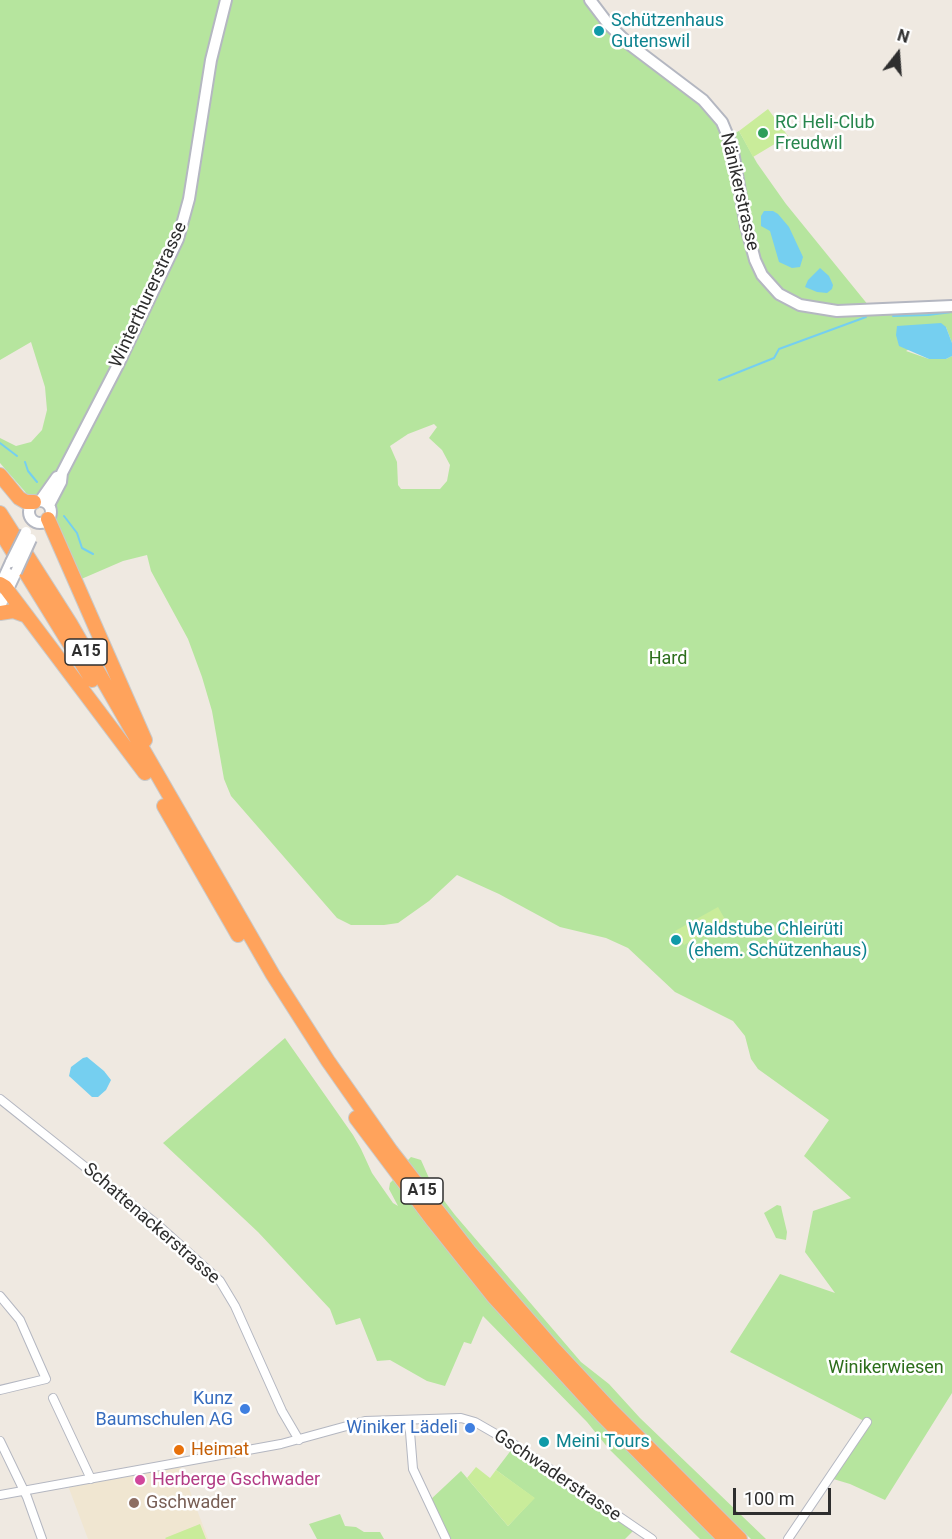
<!DOCTYPE html>
<meta charset="utf-8">
<style>
body{margin:0}
#map{position:relative;width:952px;height:1539px;overflow:hidden;background:#efe9e1;font-family:Roboto,sans-serif}
canvas{display:block}
.north{position:absolute;left:868px;top:24px;width:60px;height:60px;-webkit-text-stroke:4px #fff;paint-order:stroke;rotate:17deg;font-size:16px;font-weight:700;line-height:24px;text-align:center;color:#2e2e2e}
.north::after{content:'';display:block;margin:auto;width:21px;height:27px;background:#2e2e2e;clip-path:polygon(50% 0,100% 100%,50% 72%,0 100%)}
.scale{position:absolute;left:733px;top:1488px;width:98px;height:27px;box-sizing:border-box;border:3px solid #2e2e2e;border-top:0;padding-left:8px;font-size:18px;line-height:21px;white-space:nowrap;color:#2e2e2e;-webkit-text-stroke:4px #fff;paint-order:stroke}
</style>
<div id="map">
<canvas width="952" height="1539"></canvas>
<div class="north">N</div>
<div class="scale">100 m</div>
</div>
<script>
const c = document.querySelector('canvas').getContext('2d');
c.lineJoin = 'round';
function fillPath(path, color) { c.fillStyle = color; c.fill(path, 'evenodd'); }
const poly = rows => new Path2D(rows.map(r => 'M' + r).join(''));
function strokePath(path, color, width, dash) { c.strokeStyle = color; c.lineWidth = width; c.lineCap = dash ? 'butt' : 'round'; c.setLineDash(dash || []); c.stroke(path); }
function label(font, color, halo, rows, align = 'center') {
  c.font = font + ' Roboto,sans-serif'; c.lineWidth = 5; c.setLineDash([]); c.textBaseline = 'middle'; c.strokeStyle = halo; c.fillStyle = color; for (const [text, x, y, turn = 0] of rows) {
    c.save(); c.translate(x, y); c.rotate((+turn || 0) * Math.PI / 180); c.textAlign = isNaN(turn) ? turn : align; if (halo) c.strokeText(text, 0, 0); c.fillText(text, 0, 0); c.restore();
  }
}
const education = poly([
 [179,1462,208,1539,88,1539,67,1483]
]);
const green = poly([
 [0,0,590,0,609,25,695,94,729,136,739,131,757,163,786,204,873,311,952,306,952,343,946,327,906,351,929,359,946,359,952,356,952,1393,885,1500,850,1484,830,1478,866,1422,730,1352,780,1274,835,1293,805,1252,813,1211,851,1198,804,1156,829,1120,758,1069,751,1059,745,1036,733,1021,675,992,628,948,606,938,560,927,499,894,457,875,429,901,398,923,384,925,351,925,337,918,231,796,224,779,212,711,202,677,188,639,151,571,147,555,123,561,79,580,54,520,55,508,34,502,0,463,0,438,16,446,31,442,42,430,47,410,45,387,31,342,0,360],
 [434,424,437,427,429,438,442,450,450,465,447,481,440,489,401,489,398,485,397,462,390,446,408,434],
 [285,1038,353,1135,361,1149,372,1173,393,1203,398,1206,389,1189,390,1183,393,1180,428,1224,716,1539,700,1539,609,1449,587,1422,483,1316,471,1344,464,1342,445,1386,427,1381,390,1360,377,1361,360,1318,336,1325,330,1309,258,1232,163,1143],
 [411,1157,421,1160,432,1185,455,1215,581,1362,609,1384,640,1418,766,1539,751,1539,632,1425,579,1369,503,1283,408,1163,408,1160],
 [777,1205,781,1206,782,1211,787,1232,786,1240,776,1238,764,1213],
 [515,1445,635,1529,625,1539,446,1539,429,1501,461,1471,508,1526,534,1498,496,1470],
 [340,1514,345,1526,356,1527,364,1532,380,1532,384,1539,317,1539,309,1524]
]);
const pitch = poly([
 [768,109,788,136,753,157,739,131],
 [718,907,726,921,684,945,675,931],
 [476,1467,490,1478,496,1470,535,1498,508,1526,467,1478],
 [200,1524,206,1539,166,1539,165,1538]
]);
const water = poly([
 [764,211,773,211,778,214,789,227,803,257,800,267,792,268,779,262,770,231,761,226,761,216],
 [820,268,829,276,833,285,832,289,827,293,817,292,805,287,808,280],
 [941,323,946,327,952,343,952,356,946,359,929,359,899,346,896,335,897,326],
 [87,1057,104,1071,111,1080,106,1090,98,1097,92,1097,69,1076,71,1067,83,1058]
]);
const stream = poly([
 [893,316,928,315,952,312],
 [719,380,774,358,779,349,866,317],
 [0,443,17,456],
 [25,462,28,471,37,482],
 [64,516,77,533,82,548,93,554]
]);
const street = poly([
 [0,1099,159,1226,220,1281,235,1306,282,1411,299,1440],
 [0,1296,20,1320,46,1379,0,1390],
 [53,1398,91,1479],
 [407,1420,410,1432,413,1469,446,1539],
 [0,1441,27,1497,42,1539],
 [0,1495,281,1444,365,1421,461,1418,475,1422,515,1445,652,1539],
 [788,1539,867,1422]
]);
const secondary = poly([
 [590,0,609,25,629,44,703,100,722,122,732,146,746,226,755,260,762,275,779,294,800,305,837,311,952,306],
 '29 512a11 11 0 1 1 22 0a11 11 0 1 1-22 0Z',
 [40,501,57,477],
 [49,505,61,482,62,473,118,365,178,239,189,199,211,60,226,0],
 [0,586,11,562],
 [0,606,16,572]
]);
const highway = poly([
 [0,475,19,498,26,502,34,502],
 [0,513,70,623,273,975,328,1061,391,1151,469,1251,553,1348,610,1409,740,1539],
 [48,519,145,740],
 [0,531,92,680],
 [0,584,5,587,145,773],
 [0,613,13,611,27,616],
 [164,806,238,935],
 [356,1118,434,1222,493,1296,602,1415,725,1539]
]);
const secondaryBridge = poly([
 [11,562,26,532],
 [16,572,31,539]
]);
const markers = [
 [599,31,6,"#0f9aa8"],
 [763,133,6,"#2e9e5b"],
 [676,940,6,"#0f9aa8"],
 [245,1409,6,"#3f7fe0"],
 [470,1428,6,"#3f7fe0"],
 [544,1442,6,"#0f9aa8"],
 [179,1450,6,"#e8710a"],
 [140,1480,6,"#d1479c"],
 [134,1503,6,"#8d6e63"]
];
const shields = [
 [86,652,42],
 [422,1191,42]
];
const shieldNames = [
 ["A15",86,652],
 ["A15",422,1191]
];
const cultureNames = [
 ["Schützenhaus",611,21],
 ["Gutenswil",611,42],
 ["Waldstube Chleirüti",688,930],
 ["(ehem. Schützenhaus)",688,951],
 ["Meini Tours",556,1442]
];
const leisureNames = [
 ["RC Heli-Club",775,123],
 ["Freudwil",775,144]
];
const streetNames = [
 ["Nänikerstrasse",739,192,77],
 ["Winterthurerstrasse",149,295,-65],
 ["Schattenackerstrasse",151,1224,41],
 ["Gschwaderstrasse",557,1476,34]
];
const parkNames = [
 ["Hard",668,659],
 ["Winikerwiesen",886,1368]
];
const shopNames = [
 ["Kunz",233,1399],
 ["Baumschulen AG",233,1420],
 ["Winiker Lädeli",458,1428]
];
const foodNames = [
 ["Heimat",191,1450]
];
const hotelNames = [
 ["Herberge Gschwader",152,1480]
];
const educationNames = [
 ["Gschwader",146,1503]
];
fillPath(education, '#f0e6d1');
fillPath(green, '#b6e59e');
fillPath(pitch, '#c9ec9a');
fillPath(water, '#75cff0');
strokePath(stream, '#75cff0', 2);
strokePath(street, '#b4b7c1', 10);
strokePath(secondary, '#b4b7c1', 14);
strokePath(highway, '#c9c9c9', 16);
strokePath(street, '#fff', 8);
strokePath(secondary, '#fff', 10);
strokePath(highway, '#ffa35c', 14);
strokePath(secondaryBridge, '#b4b7c1', 14, []);
strokePath(secondaryBridge, '#fff', 10);
for (const [x, y, r, color] of markers) { const dot = new Path2D(); dot.arc(x, y, r, 0, 2 * Math.PI); c.fillStyle = color; c.fill(dot); strokePath(dot, '#fff', 2); }
for (const [x, y, w] of shields) { const box = new Path2D(); box.roundRect(x - w / 2, y - 13, w, 26, 4.5); c.fillStyle = '#fff'; c.fill(box); strokePath(box, '#2e2e2e', 1.5); }
label('bold 16px', '#2e2e2e', null, shieldNames);
label('18px', '#0d838f', '#fff', cultureNames, 'left');
label('18px', '#27864d', '#fff', leisureNames, 'left');
label('18px', '#2e2e2e', '#fff', streetNames);
label('18px', '#2c6e1b', '#fff', parkNames);
label('18px', '#366cbe', '#fff', shopNames, 'right');
label('18px', '#c56008', '#fff', foodNames, 'left');
label('18px', '#b23c85', '#fff', hotelNames, 'left');
label('18px', '#785e54', '#fff', educationNames, 'left');
</script>
